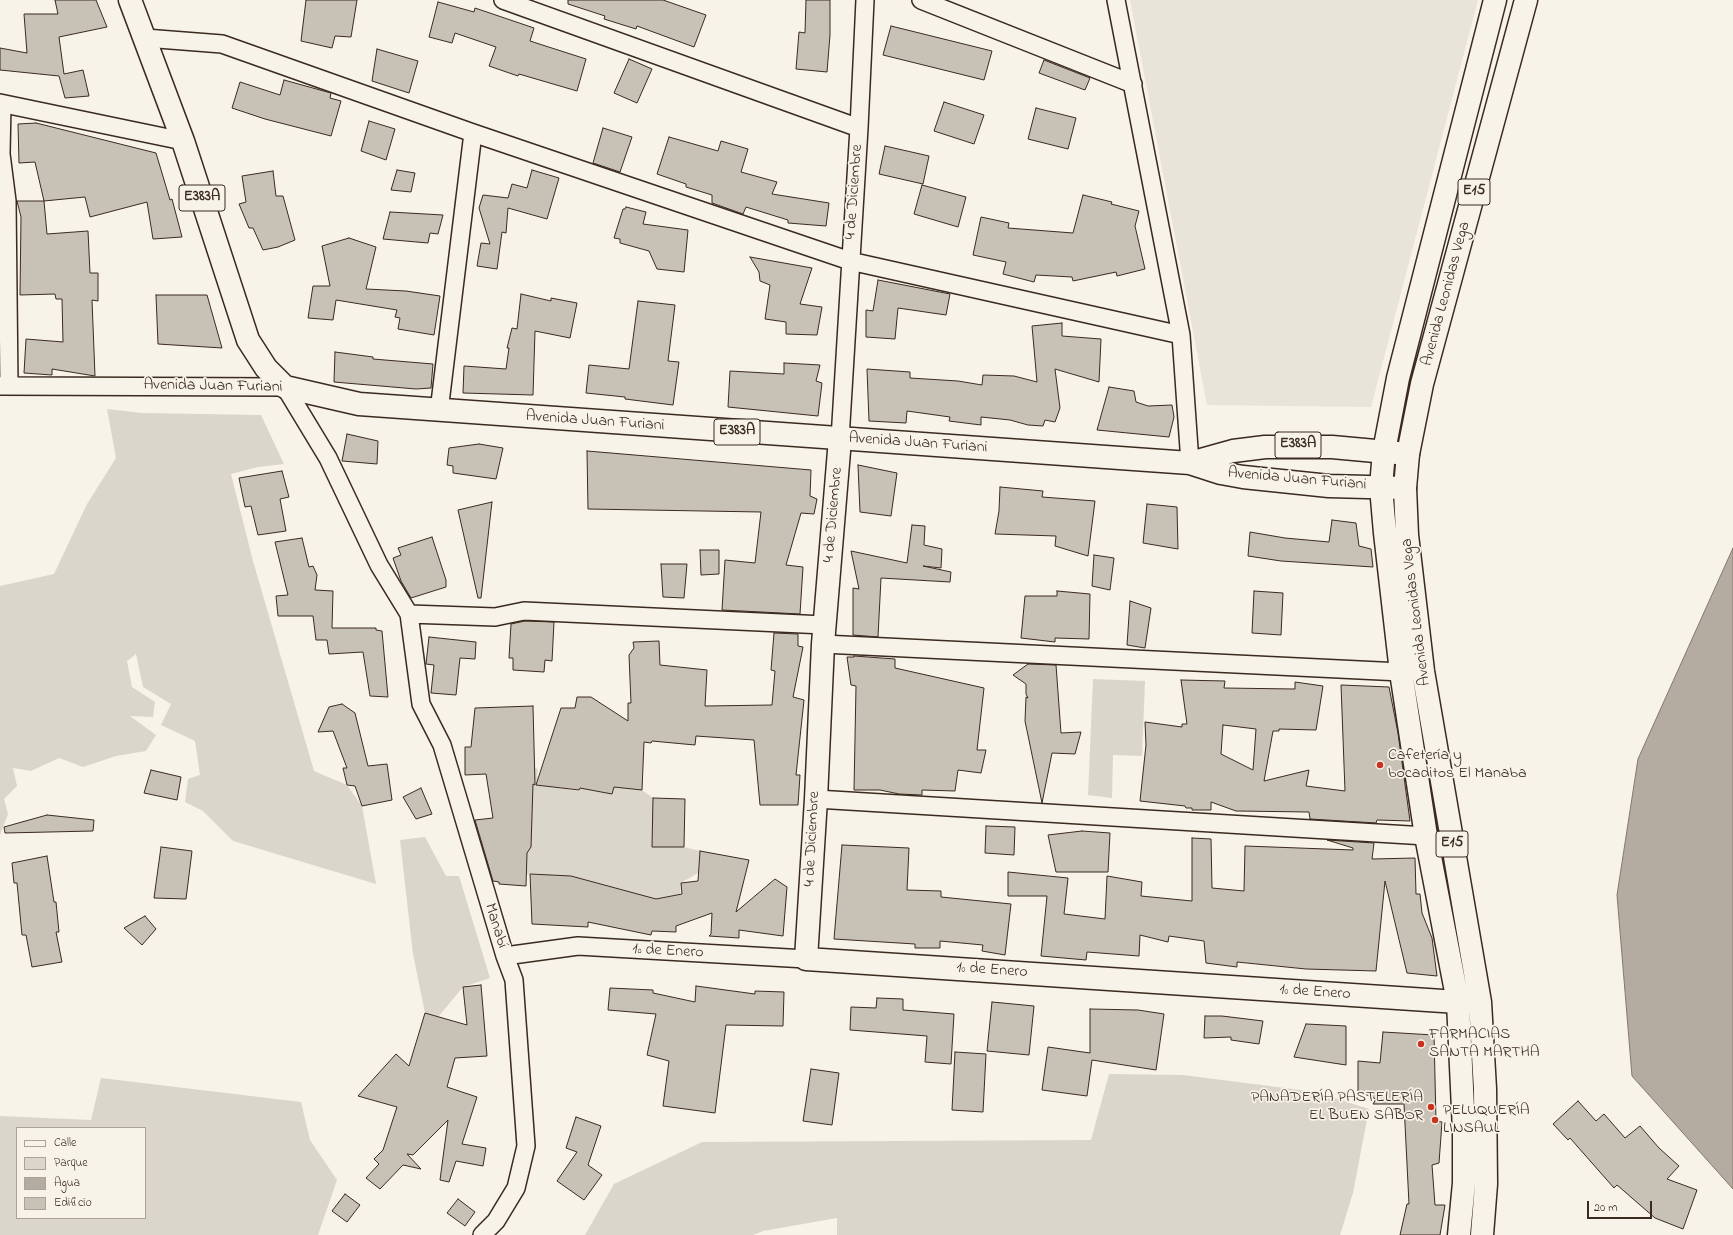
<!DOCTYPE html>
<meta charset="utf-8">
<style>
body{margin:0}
#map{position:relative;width:1733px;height:1235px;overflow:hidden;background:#f7f3e8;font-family:"Indie Flower",sans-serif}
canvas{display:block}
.legend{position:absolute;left:16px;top:1127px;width:130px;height:92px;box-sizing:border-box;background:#f7f3e8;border:1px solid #aca397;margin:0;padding:5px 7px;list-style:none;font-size:12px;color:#3b2a1e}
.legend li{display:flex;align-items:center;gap:8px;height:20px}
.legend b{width:20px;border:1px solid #aca397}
.scale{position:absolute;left:1587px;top:1201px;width:65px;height:18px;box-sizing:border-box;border:2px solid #3b2a1e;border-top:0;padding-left:5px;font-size:12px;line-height:14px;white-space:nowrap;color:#3b2a1e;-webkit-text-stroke:3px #f7f3e8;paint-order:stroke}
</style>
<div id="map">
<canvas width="1733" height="1235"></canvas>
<ul class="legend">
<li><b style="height:5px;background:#f7f3e8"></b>Calle</li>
<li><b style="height:11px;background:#dbd6cb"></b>Parque</li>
<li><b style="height:11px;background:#b4aca0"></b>Agua</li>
<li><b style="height:11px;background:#c8c1b6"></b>Edificio</li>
</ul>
<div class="scale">20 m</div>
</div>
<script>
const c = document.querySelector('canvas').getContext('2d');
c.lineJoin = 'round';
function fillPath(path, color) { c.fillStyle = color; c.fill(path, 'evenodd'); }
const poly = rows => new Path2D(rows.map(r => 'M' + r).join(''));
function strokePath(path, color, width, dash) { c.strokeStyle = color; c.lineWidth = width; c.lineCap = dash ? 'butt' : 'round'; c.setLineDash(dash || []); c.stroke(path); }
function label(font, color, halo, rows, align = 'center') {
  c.font = font + ' "Indie Flower",sans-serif'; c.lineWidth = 3.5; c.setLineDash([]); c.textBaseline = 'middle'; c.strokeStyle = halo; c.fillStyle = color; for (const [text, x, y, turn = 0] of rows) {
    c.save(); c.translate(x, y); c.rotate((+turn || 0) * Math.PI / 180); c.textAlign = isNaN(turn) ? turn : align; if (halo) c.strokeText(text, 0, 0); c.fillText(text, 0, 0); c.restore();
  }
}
const built = poly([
 [1130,0,1478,0,1371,407,1207,405]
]);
const green = poly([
 [107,409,142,413,261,415,284,464,258,467,231,474,253,561,314,771,347,785,362,806,376,884,233,841,203,811,185,802,188,779,200,775,195,741,161,725,171,704,143,687,136,654,127,661,132,687,155,702,153,717,130,716,156,735,146,751,116,756,83,767,59,758,31,771,13,768,17,786,4,799,8,814,0,835,0,586,54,574,87,504,116,458],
 [1093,679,1145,681,1142,756,1113,755,1112,798,1088,795],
 [529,767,538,769,537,775,540,785,579,791,582,778,592,790,611,794,614,787,642,790,653,798,652,847,684,847,700,851,698,873,681,883,680,894,656,899,567,876,525,874],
 [425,837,446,876,459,876,490,978,463,987,438,1017,425,1013,413,954,400,840],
 [1109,1074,1183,1075,1316,1092,1369,1109,1353,1193,1340,1235,837,1235,837,1218,763,1231,753,1235,585,1235,614,1184,702,1142,1091,1140],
 [101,1078,301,1102,310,1140,337,1180,318,1235,0,1235,0,1116,91,1120],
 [17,1128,145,1128,145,1218,17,1218]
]);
const water = poly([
 [1733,548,1733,1189,1632,1076,1617,895,1638,759,1733,548]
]);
const building = poly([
 [55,0,96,0,107,27,59,37,64,74,83,70,89,96,65,98,59,76,0,70,0,48,27,53,24,14,58,14,55,0],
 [306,0,357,0,351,37,335,36,332,48,301,41,306,0],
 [568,0,663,0,706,15,694,47,637,26,636,29,604,19,605,16,568,4,568,0],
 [806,0,830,0,830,35,827,72,796,69,799,32,805,33,806,0],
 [438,2,474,12,475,8,534,28,530,41,586,59,577,91,519,74,518,76,489,66,496,47,455,33,452,43,429,37,438,2],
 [891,26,992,51,984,80,883,55,891,26],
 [377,49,418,61,409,93,372,81,377,49],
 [629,59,652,69,637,103,614,93,629,59],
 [1044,60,1090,78,1085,90,1039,73,1044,60],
 [284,80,331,93,330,98,341,101,331,136,265,119,232,108,240,82,280,95,284,80],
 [944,102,984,115,974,144,934,131,944,102],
 [1036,108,1076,118,1068,149,1028,139,1036,108],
 [369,121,395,129,386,160,361,151,369,121],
 [36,123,156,153,170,200,172,199,182,237,153,239,147,202,90,217,85,197,44,201,35,162,19,163,18,124,36,123],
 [603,128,632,137,620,172,593,163,603,128],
 [669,137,718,151,721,141,748,149,741,172,777,182,772,194,829,203,826,226,788,223,788,220,746,207,743,214,712,203,712,195,686,187,686,184,657,174,669,137],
 [885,146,929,156,923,184,879,174,885,146],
 [397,170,415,173,411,192,391,190,397,170],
 [532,170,559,178,547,219,508,208,506,233,502,232,497,269,477,266,481,243,490,244,479,208,483,195,508,198,512,184,527,188,532,170],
 [273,171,276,196,283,196,295,240,278,247,263,250,253,228,249,228,239,204,246,202,242,176,273,171],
 [922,185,966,197,958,227,914,214,922,185],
 [1083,195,1112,202,1111,204,1139,211,1135,226,1145,269,1117,276,1116,272,1073,281,1072,277,1036,275,1034,282,1003,274,1006,262,973,255,981,217,1009,223,1008,228,1073,233,1083,195],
 [17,201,44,201,47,234,88,231,90,273,98,273,98,301,92,300,95,376,52,369,52,375,24,373,26,339,63,342,62,299,56,299,55,294,20,295,21,217,17,201],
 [626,207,646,212,643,224,688,230,684,272,657,269,649,251,620,243,620,239,614,238,623,209,625,209,626,207],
 [390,212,443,215,438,234,430,233,428,243,383,239,390,212],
 [349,238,376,247,366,289,406,291,440,296,434,335,398,329,400,318,395,317,397,310,336,300,333,320,308,318,313,286,330,286,322,246,349,238],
 [750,257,812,268,800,304,822,307,817,335,786,334,786,322,765,319,770,285,760,281,759,272,750,257],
 [878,280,950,294,946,315,898,308,895,339,866,337,866,310,873,311,878,280],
 [521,294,551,301,551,298,577,303,570,338,535,331,533,395,463,393,464,366,506,369,509,348,507,348,512,328,517,329,521,294],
 [156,295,207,295,222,348,158,344,156,295],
 [638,301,675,305,668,361,679,362,673,405,625,399,625,397,586,393,589,365,629,369,638,301],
 [1062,323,1062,336,1101,339,1099,382,1055,369,1060,408,1055,422,1045,420,1043,426,1028,425,1010,420,981,417,981,425,949,421,950,417,907,411,906,423,869,421,867,369,910,372,910,378,958,381,982,385,983,375,1014,376,1037,382,1032,326,1062,323],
 [335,352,373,357,373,359,433,364,431,388,416,389,334,382,335,352],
 [784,363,820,365,816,381,822,383,818,416,728,407,730,371,784,374,784,363],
 [1109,387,1134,391,1136,402,1148,406,1172,405,1174,417,1169,437,1097,430,1109,387],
 [347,434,378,441,377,464,342,461,347,434],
 [479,444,503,448,496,479,453,473,453,466,447,465,449,448,479,444],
 [587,451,811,470,810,496,817,499,814,514,801,513,786,565,803,567,800,614,722,610,725,560,755,563,761,512,588,509,587,451],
 [858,465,897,473,891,516,860,512,858,465],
 [282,471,289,497,280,499,286,531,258,535,251,506,245,507,239,478,282,471],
 [1000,487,1043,491,1042,497,1095,501,1088,556,1055,546,1056,536,995,534,999,511,1000,487],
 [492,502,481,598,478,598,458,510,492,502],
 [1147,504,1177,507,1178,549,1143,543,1147,504],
 [1332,520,1356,523,1359,546,1371,549,1373,567,1281,561,1248,556,1250,532,1285,538,1329,542,1332,520],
 [912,525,925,526,924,545,942,549,941,568,923,566,951,572,950,582,881,578,878,637,853,635,853,588,859,589,851,551,907,563,912,525],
 [432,537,446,580,446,587,411,598,401,581,393,558,401,555,398,548,432,537],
 [302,538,309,567,313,566,317,575,315,590,333,591,332,628,376,628,376,630,382,631,388,697,370,696,363,652,329,654,327,640,316,640,313,616,278,616,276,596,288,595,275,542,302,538],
 [700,550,719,550,719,574,701,575,700,550],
 [1094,555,1114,558,1110,590,1092,586,1094,555],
 [661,564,687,564,684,598,663,597,661,564],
 [1057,591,1090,594,1089,639,1055,638,1055,642,1021,638,1025,596,1057,596,1057,591],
 [1254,591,1283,593,1281,635,1252,633,1254,591],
 [1130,601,1151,608,1145,648,1127,645,1130,601],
 [525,621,554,622,552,661,545,660,544,672,513,670,513,658,509,658,511,624,525,621],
 [774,633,798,634,798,646,803,647,793,697,804,700,796,775,800,775,798,805,760,805,754,740,696,736,695,745,652,741,651,743,644,742,642,790,614,787,612,794,580,788,579,790,536,785,561,708,575,708,577,697,591,697,628,721,628,703,631,703,629,655,634,648,633,642,659,641,660,665,707,670,705,706,772,705,775,671,771,670,774,633],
 [429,637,476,642,475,659,460,658,456,695,431,693,434,665,426,664,429,637],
 [854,656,895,659,895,668,984,688,977,750,986,750,981,773,958,770,955,791,922,790,922,795,899,794,880,790,854,790,856,686,851,685,847,657,854,657,854,656],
 [1028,664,1056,665,1061,733,1081,732,1075,754,1052,753,1042,803,1025,721,1026,697,1028,698,1026,694,1026,684,1013,675,1028,664],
 [1181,680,1225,681,1224,688,1295,689,1295,682,1323,686,1316,730,1279,729,1279,731,1273,731,1264,781,1309,770,1306,786,1345,791,1341,685,1389,687,1398,733,1410,821,1377,820,1376,823,1310,819,1309,812,1236,811,1211,802,1211,810,1192,810,1192,808,1186,808,1185,806,1140,801,1146,745,1145,722,1182,727,1182,724,1187,724,1181,680],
 [1223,725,1256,729,1253,770,1221,754,1223,725],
 [342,704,355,713,368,766,387,764,392,800,362,806,355,786,347,785,343,768,347,768,333,731,318,732,329,707,342,704],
 [533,706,535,785,533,784,531,847,527,853,526,886,499,884,499,882,493,881,475,820,493,818,486,774,465,775,465,747,471,747,475,708,533,706],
 [151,770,181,777,177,800,144,793,151,770],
 [421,788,432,814,416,819,403,797,421,788],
 [653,798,685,799,684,847,652,847,653,798],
 [47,815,94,820,93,831,5,833,4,827,47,815],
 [986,826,1015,827,1014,855,985,853,986,826],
 [1082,831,1110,833,1108,872,1056,872,1048,835,1082,831],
 [1192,838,1211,839,1212,888,1244,891,1245,846,1353,850,1353,848,1327,840,1374,843,1372,859,1415,858,1416,894,1420,894,1422,913,1432,938,1437,976,1407,973,1385,881,1376,971,1306,969,1237,962,1237,967,1206,963,1204,941,1169,936,1168,942,1140,935,1139,956,1087,952,1086,960,1041,956,1047,896,1008,896,1008,872,1068,878,1064,914,1105,919,1107,876,1142,882,1141,896,1192,901,1192,838],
 [842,845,909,848,907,890,941,891,941,897,1011,904,1005,955,982,951,983,945,940,941,940,948,915,948,915,944,834,939,842,845],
 [161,847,192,851,186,899,154,898,161,847],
 [700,851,749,860,736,912,775,879,787,887,783,936,739,930,739,938,709,936,711,934,712,913,676,926,676,932,652,931,651,935,588,922,588,927,532,924,530,874,571,876,656,899,682,894,681,883,698,881,700,851],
 [47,856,54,902,56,902,59,932,56,932,62,962,32,967,26,935,22,935,17,883,14,883,12,863,47,856],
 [145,916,156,929,142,945,124,928,145,916],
 [481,985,487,1056,455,1058,447,1087,477,1097,462,1144,486,1148,483,1166,456,1161,449,1182,440,1180,448,1120,413,1155,407,1154,421,1169,403,1165,380,1189,366,1178,379,1164,374,1159,383,1150,397,1107,358,1096,396,1054,409,1066,425,1013,467,1025,463,987,481,985],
 [696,986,755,994,755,991,784,992,783,1026,726,1025,715,1113,663,1106,669,1061,647,1055,656,1014,608,1010,610,988,653,990,653,993,695,1002,696,986],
 [877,998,903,999,903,1010,954,1014,951,1064,925,1062,927,1036,850,1030,851,1007,876,1008,877,998],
 [992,1002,1034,1006,1029,1055,987,1051,992,1002],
 [1090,1009,1138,1010,1164,1014,1156,1070,1092,1060,1087,1096,1042,1090,1048,1047,1090,1053,1090,1009],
 [1205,1016,1222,1016,1263,1021,1259,1044,1231,1040,1231,1037,1204,1038,1205,1016],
 [1306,1024,1346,1026,1346,1065,1294,1057,1306,1024],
 [1383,1032,1434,1035,1436,1121,1442,1122,1439,1163,1432,1165,1435,1205,1445,1205,1440,1235,1400,1235,1407,1204,1409,1204,1404,1104,1373,1104,1376,1099,1358,1091,1358,1061,1380,1063,1383,1032],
 [955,1052,986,1054,983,1112,952,1110,955,1052],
 [811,1069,839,1073,832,1125,803,1121,811,1069],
 [1578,1101,1596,1121,1604,1114,1625,1138,1640,1126,1659,1148,1679,1166,1667,1179,1697,1190,1683,1229,1655,1218,1617,1185,1614,1188,1570,1138,1568,1140,1553,1124,1578,1101],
 [576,1117,601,1126,588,1165,602,1175,584,1200,557,1181,577,1152,566,1148,576,1117],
 [345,1194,360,1205,347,1222,332,1211,345,1194],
 [458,1199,475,1212,465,1226,447,1213,458,1199]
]);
const street = poly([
 [503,0,859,128],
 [921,0,1133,84],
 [1116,0,1181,335,1190,463],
 [145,38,222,44,473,133,850,261,1181,335],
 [0,103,183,141],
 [2,104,1,154,7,201,9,386],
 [0,386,285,387,328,458,379,565,409,614,495,617,524,611,824,625],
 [439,411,473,133],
 [840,439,859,128,865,0],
 [409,614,421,704,442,745,505,956,514,980,526,1146,516,1188,496,1221,482,1235],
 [823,644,1401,672],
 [816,799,1426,836],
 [505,956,578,946,806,959]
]);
const secondary = poly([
 [840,439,823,644,816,799,806,959,1458,1002,1476,1002]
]);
const primary = poly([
 [130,0,183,141,248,340,266,368,285,387,359,404,1190,463,1221,473,1243,477,1329,486,1405,488],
 [1190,463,1233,451,1265,447,1332,447,1408,454]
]);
const highway = poly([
 [1459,1235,1464,1183,1464,1131,1458,1002,1426,836,1401,672,1385,533,1381,487,1384,451,1398,378,1495,0],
 [1482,1235,1486,1184,1485,1089,1480,1002,1423,671,1407,535,1405,488,1408,454,1422,384,1526,0]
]);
const markers = [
 [1380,765,4,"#c8321e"],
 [1421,1044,4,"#c8321e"],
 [1431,1107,4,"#c8321e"],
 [1435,1120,4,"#c8321e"]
];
const shields = [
 [1474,192,32],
 [202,198,46],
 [737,432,46],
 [1298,445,46],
 [1452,844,32]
];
const shieldNames = [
 ["E15",1474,192],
 ["E383A",202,198],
 ["E383A",737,432],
 ["E383A",1298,445],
 ["E15",1452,844]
];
const streetNames = [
 ["4 de Diciembre",855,192,-86],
 ["Avenida Leonidas Vega",1447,294,-75],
 ["Avenida Juan Furiani",213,387,1],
 ["Avenida Juan Furiani",595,422,4],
 ["Avenida Juan Furiani",918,444,4],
 ["Avenida Juan Furiani",1297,480,5],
 ["4 de Diciembre",834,515,-85],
 ["Avenida Leonidas Vega",1417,612,-97],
 ["4 de Diciembre",813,839,-87],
 ["Manabí",495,926,73],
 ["1º de Enero",668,952,3],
 ["1º de Enero",992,971,4],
 ["1º de Enero",1315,993,4]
];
const poiNames = [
 ["Cafetería y",1388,756],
 ["bocaditos El Manaba",1388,774],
 ["FARMACIAS",1429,1035],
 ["SANTA MARTHA",1429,1053],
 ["PANADERÍA PASTELERÍA",1423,1098,"right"],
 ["EL BUEN SABOR",1423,1116,"right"],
 ["PELUQUERÍA",1443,1111],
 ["LINSAUL",1443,1129]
];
fillPath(built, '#e9e4d9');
fillPath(green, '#dbd6cb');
fillPath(water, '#b4aca0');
strokePath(water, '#84786c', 1);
fillPath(building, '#c8c1b6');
strokePath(building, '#3b2a1e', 1);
strokePath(street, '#3b2a1e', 20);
strokePath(secondary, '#3b2a1e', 25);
strokePath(primary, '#3b2a1e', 25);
strokePath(highway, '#3b2a1e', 25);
strokePath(street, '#f7f3e8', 17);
strokePath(secondary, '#f7f3e8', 22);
strokePath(primary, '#f7f3e8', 22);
strokePath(highway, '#f7f3e8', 22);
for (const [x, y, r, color] of markers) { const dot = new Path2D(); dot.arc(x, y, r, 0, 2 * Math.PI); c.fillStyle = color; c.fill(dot); strokePath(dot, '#f7f3e8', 1.5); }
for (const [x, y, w] of shields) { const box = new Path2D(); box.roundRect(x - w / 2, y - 13, w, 26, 3); c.fillStyle = '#f7f3e8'; c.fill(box); strokePath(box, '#3b2a1e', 1); }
label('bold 15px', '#3b2a1e', null, shieldNames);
label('16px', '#3b2a1e', '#f7f3e8', streetNames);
label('16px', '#3b2a1e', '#f7f3e8', poiNames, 'left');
</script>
